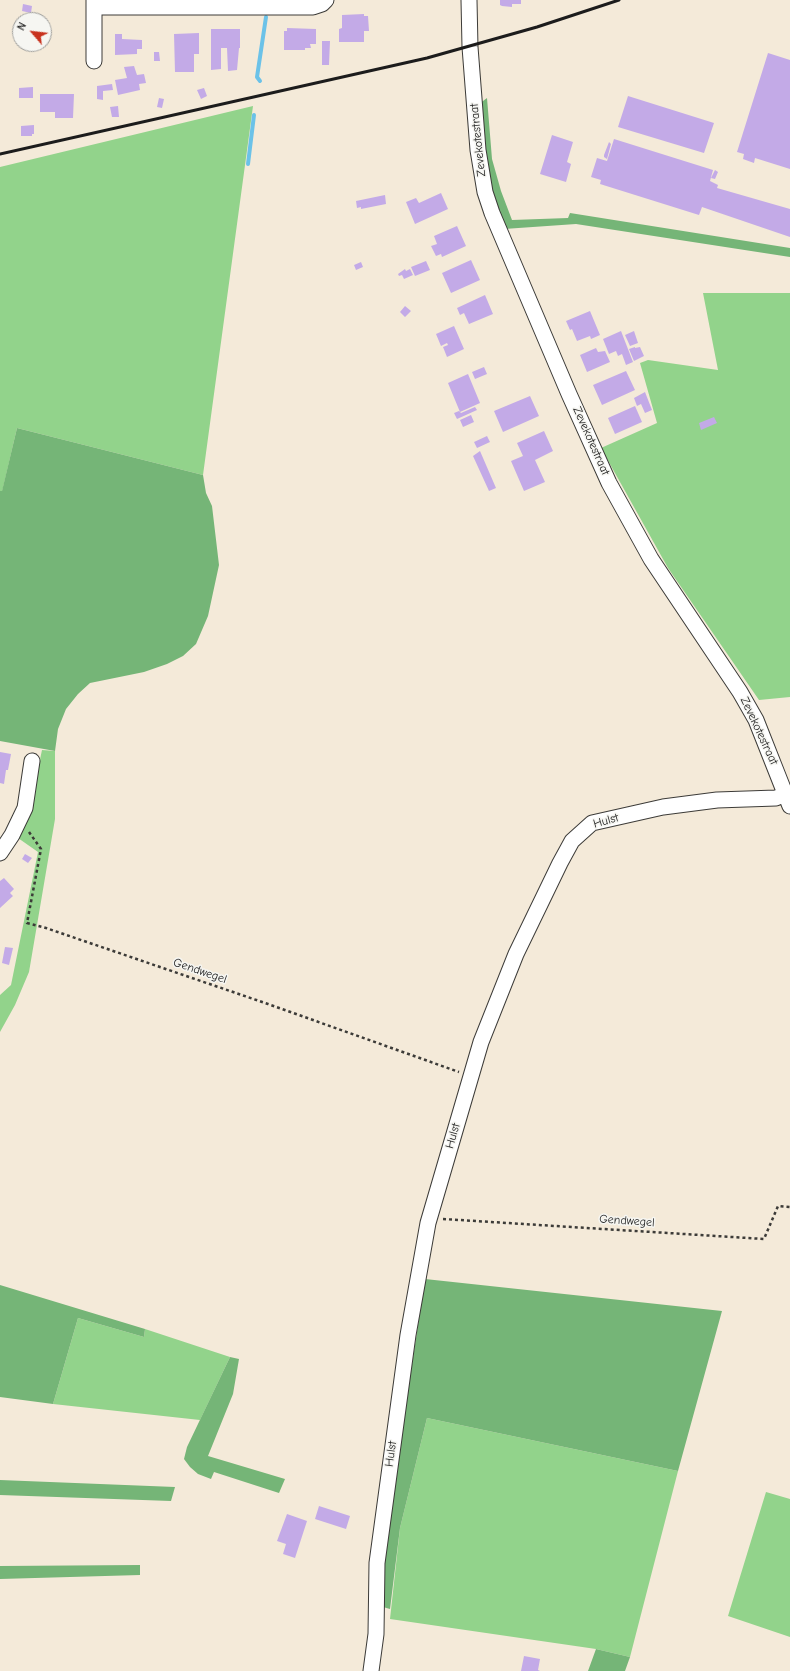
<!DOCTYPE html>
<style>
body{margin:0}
#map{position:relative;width:790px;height:1671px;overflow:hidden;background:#f4ead9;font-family:"Comic Neue",sans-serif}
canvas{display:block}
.north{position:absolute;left:12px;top:12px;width:40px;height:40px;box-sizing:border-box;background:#f6f6f2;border:1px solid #9f9f9c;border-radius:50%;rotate:298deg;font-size:11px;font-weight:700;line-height:16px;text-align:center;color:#1c1c1c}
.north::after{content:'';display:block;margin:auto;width:14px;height:18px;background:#c8321e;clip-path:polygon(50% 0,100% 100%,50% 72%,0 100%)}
</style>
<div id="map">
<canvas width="790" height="1671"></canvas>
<div class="north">N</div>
</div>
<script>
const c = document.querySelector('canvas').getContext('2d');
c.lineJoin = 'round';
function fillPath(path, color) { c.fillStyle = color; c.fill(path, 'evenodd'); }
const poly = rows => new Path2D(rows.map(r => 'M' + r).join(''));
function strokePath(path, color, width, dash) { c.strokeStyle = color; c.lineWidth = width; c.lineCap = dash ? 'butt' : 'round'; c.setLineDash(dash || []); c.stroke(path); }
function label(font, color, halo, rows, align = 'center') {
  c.font = font + ' "Comic Neue",sans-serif'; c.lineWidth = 3; c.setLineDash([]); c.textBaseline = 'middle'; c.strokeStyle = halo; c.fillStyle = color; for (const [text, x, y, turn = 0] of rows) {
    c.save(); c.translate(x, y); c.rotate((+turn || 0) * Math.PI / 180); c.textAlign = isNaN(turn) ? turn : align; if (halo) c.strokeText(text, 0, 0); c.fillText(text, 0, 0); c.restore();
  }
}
const green = poly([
 [253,106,203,475,17,428,2,492,0,491,0,167],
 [703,293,790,293,790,697,759,700,668,568,601,448,657,423,640,363,648,360,718,370],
 [42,750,55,751,55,819,29,972,15,1005,0,1032,0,995,11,985,38,852,18,838,27,821],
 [78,1318,144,1337,145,1329,230,1357,200,1420,53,1404],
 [427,1418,678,1471,630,1657,596,1649,390,1619,400,1528],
 [766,1492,790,1499,790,1637,728,1616]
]);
const forest = poly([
 [487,98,492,159,501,191,512,220,568,218,570,213,790,248,790,257,576,224,504,229,487,184,479,104],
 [17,428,203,475,206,493,212,506,219,565,208,616,196,644,183,656,167,664,144,672,90,683,78,694,66,709,58,729,55,751,0,741,0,491,2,491],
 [425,1279,722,1311,678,1471,427,1418,400,1528,390,1609,383,1607,383,1555],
 [0,1285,145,1329,144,1337,78,1318,53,1404,0,1397],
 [230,1357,239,1359,233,1394,208,1456,285,1479,279,1493,214,1472,211,1479,198,1474,190,1467,184,1459,187,1447],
 [0,1480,175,1487,171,1501,0,1495],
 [140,1565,140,1575,0,1579,0,1566],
 [596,1649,630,1657,625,1671,588,1671]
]);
const stream = poly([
 [260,81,257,77,266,17],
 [248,164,254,115]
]);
const building = poly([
 [500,0,521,0,521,4,512,4,512,7,502,6,500,5],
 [23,4,32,6,31,13,22,11],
 [364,14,364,16,368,16,369,31,364,31,364,42,339,42,339,29,342,28,342,15],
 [287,28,316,29,316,44,310,44,311,48,305,48,305,50,284,50,284,31,287,31],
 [211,29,240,29,240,48,239,48,237,70,228,71,227,48,221,48,221,69,211,70],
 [199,33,199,54,194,54,194,72,175,72,174,34],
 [115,34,122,34,122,39,142,40,142,49,137,49,137,54,115,55],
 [322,41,330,41,329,65,322,65],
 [154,52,159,52,160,61,154,61],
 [768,53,790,60,790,169,755,158,754,163,743,159,744,154,737,152],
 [134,66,137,75,144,74,146,83,139,84,140,90,118,95,115,80,127,78,124,67],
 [112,84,113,90,103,91,103,100,97,99,97,86],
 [33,87,33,98,19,98,19,88],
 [204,88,207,96,201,99,197,90],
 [40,94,74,94,73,118,55,118,55,112,40,112],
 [628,96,714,123,704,153,618,127],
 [159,98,164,99,162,108,157,107],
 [118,106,119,117,112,117,110,107],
 [34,125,34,134,32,134,32,136,21,136,21,126],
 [552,135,573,142,567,162,571,164,566,182,540,174],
 [614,139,713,170,710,181,718,185,717,188,790,209,790,237,702,207,699,215,600,184,601,180,591,177,597,158,607,161],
 [609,142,611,144,607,159,604,157,604,155],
 [715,170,718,172,715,179,711,178],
 [441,193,448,209,415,224,406,202,416,198,419,203],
 [385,195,386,204,361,209,361,207,357,208,356,201],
 [457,226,466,246,442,257,441,254,436,256,431,246,437,244,434,236],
 [471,260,480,280,451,293,442,273],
 [426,261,430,270,415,276,411,267],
 [361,262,363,267,356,270,354,265],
 [405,269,406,271,410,269,413,275,404,279,402,275,399,276,398,274],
 [485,295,493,314,469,324,464,313,460,315,457,308],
 [405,306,411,311,405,317,400,312],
 [590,311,600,335,591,339,590,336,577,341,572,329,570,330,566,321],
 [454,326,464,349,447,357,443,347,448,345,447,343,441,346,436,334],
 [621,331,633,362,626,365,622,354,618,356,616,351,609,354,603,339],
 [634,331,638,343,630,346,625,335],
 [635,347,635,348,640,347,644,356,634,361,629,349],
 [596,348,598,352,605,351,610,362,587,372,580,355],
 [484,367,487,374,475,379,472,372],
 [626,371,635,390,602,405,593,385],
 [468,374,480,403,460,412,448,383],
 [645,392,652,410,645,413,641,404,637,406,634,398],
 [530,396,539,416,503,432,494,411],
 [635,406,642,422,615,434,608,418],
 [475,407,477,410,457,419,454,413,459,411,461,413],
 [471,415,474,422,463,427,460,420],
 [714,417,717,423,701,430,699,423],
 [544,431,553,451,535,460,545,482,524,491,511,461,523,456,517,443],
 [487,436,490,442,477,448,474,442],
 [480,451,496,488,489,491,473,456],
 [0,752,11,754,8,770,6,770,4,784,0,783],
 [25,854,32,858,28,863,22,859],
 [4,878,14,889,10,893,13,896,0,908,0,881],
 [5,947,13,948,9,965,2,963],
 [319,1506,350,1516,346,1529,315,1519],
 [287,1514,307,1521,295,1558,283,1554,286,1544,277,1541],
 [524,1656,540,1659,538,1670,540,1671,521,1671]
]);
const path = poly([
 [29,832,41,849,27,923,46,928,268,1004,459,1072],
 [443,1219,764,1239,778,1206,790,1207]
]);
const minor = poly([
 [94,0,94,7,313,7,322,4,326,0],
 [469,0,470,47,478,150,485,192,492,213,569,394,609,483,651,559,740,692,756,720,790,806],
 [94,61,94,7],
 [0,853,12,835,25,808,32,761],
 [371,1671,376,1634,377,1563,408,1335,428,1223,481,1042,516,954,560,863,572,841,592,823,663,807,717,800,776,798,785,794]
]);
const rail = poly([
 [0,154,427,58,537,27,619,0]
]);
const streetNames = [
 ["Zevekotestraat",478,140,-96],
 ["Zevekotestraat",591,441,66],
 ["Zevekotestraat",759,731,65],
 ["Hulst",606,821,-16],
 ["Gendwegel",200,971,19],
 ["Hulst",453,1136,-74],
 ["Gendwegel",627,1221,4],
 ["Hulst",391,1454,-82]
];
fillPath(green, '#92d38b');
fillPath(forest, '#75b577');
strokePath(stream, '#6bc2e8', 4);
fillPath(building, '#c3aae7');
strokePath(minor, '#3c3b38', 17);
strokePath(path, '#3c3b38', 2.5, [3, 3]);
strokePath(minor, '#fff', 15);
strokePath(rail, '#1c1c1c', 3);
label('12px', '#1c1c1c', '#f6f6f2', streetNames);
</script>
